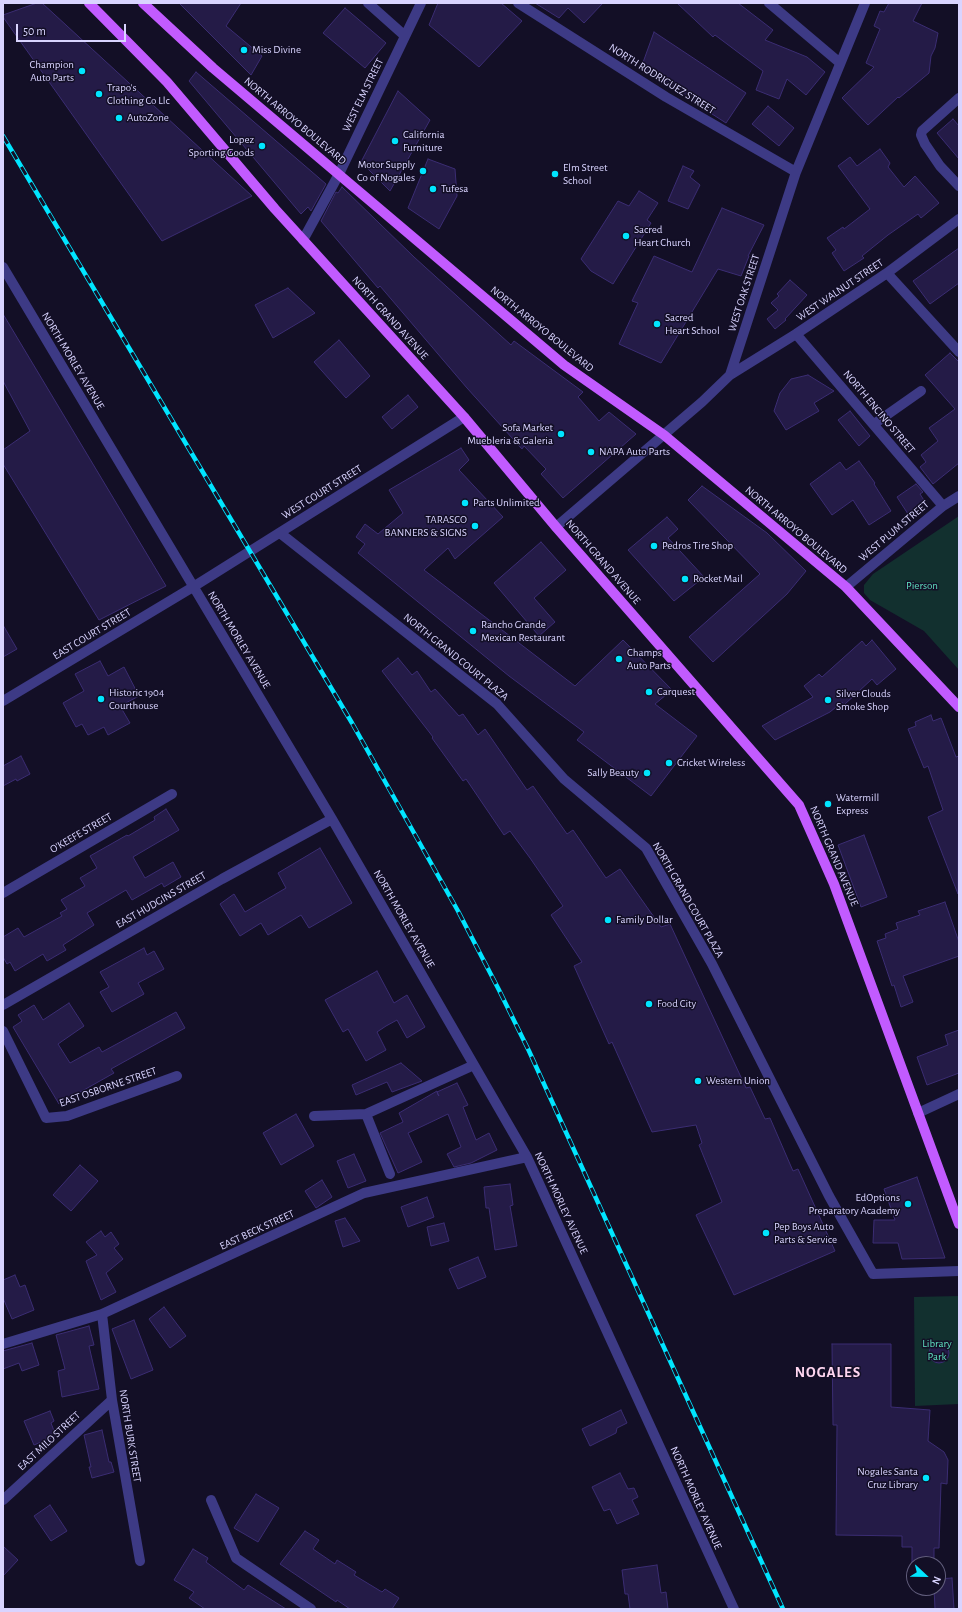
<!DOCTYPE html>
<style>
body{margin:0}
#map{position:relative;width:962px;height:1612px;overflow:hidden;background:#130f26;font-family:"Alegreya Sans",sans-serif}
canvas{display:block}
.frame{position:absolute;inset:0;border:4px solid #d9d4ff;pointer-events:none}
.north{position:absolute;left:906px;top:1556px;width:40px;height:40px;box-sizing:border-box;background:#130f26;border:1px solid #625e7d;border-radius:50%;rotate:112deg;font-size:11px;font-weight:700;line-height:16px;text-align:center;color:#d9d4ff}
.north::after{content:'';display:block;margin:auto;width:14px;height:18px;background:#00e5ff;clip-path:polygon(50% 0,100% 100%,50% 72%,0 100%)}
.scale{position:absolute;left:16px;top:24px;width:110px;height:18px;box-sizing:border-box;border:2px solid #d9d4ff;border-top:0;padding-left:5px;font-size:12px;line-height:14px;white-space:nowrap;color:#d9d4ff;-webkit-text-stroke:3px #130f26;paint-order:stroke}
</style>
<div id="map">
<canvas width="962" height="1612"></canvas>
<div class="frame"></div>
<div class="north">N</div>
<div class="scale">50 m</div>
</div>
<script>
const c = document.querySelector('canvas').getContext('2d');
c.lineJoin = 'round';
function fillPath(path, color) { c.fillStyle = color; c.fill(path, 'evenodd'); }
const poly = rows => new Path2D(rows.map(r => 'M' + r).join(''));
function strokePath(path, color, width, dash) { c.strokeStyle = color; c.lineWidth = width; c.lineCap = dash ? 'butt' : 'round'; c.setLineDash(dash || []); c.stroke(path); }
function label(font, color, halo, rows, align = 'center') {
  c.font = font + ' "Alegreya Sans",sans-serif'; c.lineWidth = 3; c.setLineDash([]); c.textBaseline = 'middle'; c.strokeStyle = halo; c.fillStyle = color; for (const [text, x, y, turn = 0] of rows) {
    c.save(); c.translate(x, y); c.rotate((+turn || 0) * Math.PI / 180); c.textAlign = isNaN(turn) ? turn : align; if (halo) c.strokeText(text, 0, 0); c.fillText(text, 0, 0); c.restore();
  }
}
const green = poly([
 [959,516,959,670,924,631,870,600,864,593,864,585,873,574],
 [959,1296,959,1404,915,1406,914,1297]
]);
const building = poly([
 [37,3,42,3,252,196,162,241,3,17,3,15,37,3],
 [179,3,241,3,226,26,262,56,251,75,179,3],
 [438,3,501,3,522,21,479,67,429,25,438,3],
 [535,3,603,3,584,23,568,8,559,18,535,3],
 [677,3,738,3,773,30,765,40,807,57,825,72,806,95,787,79,779,99,756,90,763,71,715,35,713,37,677,3],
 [889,3,922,3,913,21,938,33,935,48,931,56,929,73,899,98,898,97,868,125,842,98,874,67,866,63,880,29,874,26,880,11,884,12,889,3],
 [345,8,386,43,365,68,323,33,345,8],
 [654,32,746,93,726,123,641,68,654,32],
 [196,72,326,184,311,211,308,207,301,214,189,81,196,72],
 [398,91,430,120,390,191,361,162,398,91],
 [768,106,794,128,779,146,752,124,768,106],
 [953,119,959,126,959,159,937,133,953,119],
 [880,149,890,163,888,167,904,187,915,176,939,203,921,218,918,214,888,235,862,256,864,258,844,271,832,253,836,250,827,238,843,227,844,229,870,209,838,166,850,157,857,166,880,149],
 [428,159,455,169,457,196,439,229,408,208,428,159],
 [683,166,694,171,690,177,700,185,688,209,668,201,683,166],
 [342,187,414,257,511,345,514,341,583,392,578,397,599,421,609,412,636,434,563,498,541,474,546,469,524,446,522,449,467,388,380,286,378,288,321,221,336,192,338,193,342,187],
 [639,191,658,203,647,220,651,223,613,284,591,271,581,259,618,201,629,206,639,191],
 [722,208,764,225,748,256,749,256,741,276,718,269,661,363,619,344,638,303,632,301,654,256,692,272,722,208],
 [959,248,959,283,930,304,913,281,959,248],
 [790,280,807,295,785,319,786,320,775,329,767,319,778,310,771,303,779,296,777,294,790,280],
 [288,288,315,313,273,338,255,305,288,288],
 [3,314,166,586,99,620,3,464,3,450,30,431,3,381,3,314],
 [339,340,370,376,346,398,314,362,339,340],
 [950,353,959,362,959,463,933,484,920,467,926,462,921,455,938,441,929,428,955,409,925,375,950,353],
 [808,375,834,391,814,403,819,411,786,430,774,411,780,393,791,379,808,375],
 [408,395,418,407,392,429,382,417,408,395],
 [850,411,870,436,859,446,838,420,850,411],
 [461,448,469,460,459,470,503,517,455,559,448,548,424,570,575,686,623,640,672,690,655,704,697,736,651,796,577,740,584,732,509,676,358,553,365,544,356,537,365,524,378,534,403,513,389,490,461,448],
 [859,461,875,483,874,484,891,511,869,525,853,500,832,515,810,484,840,462,846,470,859,461],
 [916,484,923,492,920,494,925,502,908,514,897,497,916,484],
 [702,486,767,533,806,571,787,594,713,662,689,637,760,574,688,500,702,486],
 [667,517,678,529,668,538,704,577,674,601,628,550,667,517],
 [541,542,566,570,534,598,555,622,539,636,494,583,541,542],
 [3,625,17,649,3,657,3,625],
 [872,640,896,669,877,685,872,679,844,705,842,702,830,712,775,740,762,726,813,697,804,686,819,674,822,677,862,641,866,646,872,640],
 [398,658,412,675,417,671,431,692,435,689,459,716,463,714,478,735,485,729,527,790,533,786,567,834,573,830,606,878,620,869,661,927,670,924,746,1088,750,1087,765,1119,770,1118,793,1171,798,1169,835,1251,734,1295,696,1215,722,1202,699,1145,702,1143,696,1125,652,1132,612,1042,609,1044,574,966,582,962,551,915,563,906,530,858,510,831,504,835,466,779,463,781,432,738,433,737,382,671,398,658],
 [100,661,108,676,124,667,139,696,120,706,130,723,108,735,104,727,88,735,82,724,76,727,63,703,84,691,75,674,100,661],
 [931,715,933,721,941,718,956,757,959,756,958,894,928,817,943,810,928,766,924,768,908,729,916,726,915,722,931,715],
 [21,756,30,774,17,781,16,779,3,786,3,766,21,756],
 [166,809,179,830,133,857,145,878,173,862,181,877,164,887,162,883,132,900,126,890,87,913,94,925,63,945,66,950,47,961,43,954,15,971,10,962,7,964,3,957,3,937,18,928,24,937,62,916,60,913,67,909,61,900,85,886,80,878,97,868,90,856,127,835,128,836,155,820,154,817,166,809],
 [864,835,887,897,861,907,838,845,864,835],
 [320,848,352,903,309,928,301,915,268,935,261,923,240,936,220,904,234,894,245,912,286,888,278,873,320,848],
 [945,902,959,942,959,956,903,976,913,1002,901,1007,894,985,892,986,877,941,886,938,885,934,898,929,896,923,920,915,918,911,945,902],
 [144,948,147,955,154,951,164,969,138,983,144,994,112,1012,100,992,109,987,100,972,144,948],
 [377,971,394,1003,407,995,425,1027,407,1038,397,1020,386,1026,377,1032,386,1050,366,1061,348,1029,343,1032,325,1000,377,971],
 [69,1003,84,1026,58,1044,70,1063,99,1047,102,1052,176,1012,185,1028,111,1069,114,1073,59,1104,13,1027,22,1021,18,1015,34,1005,43,1020,69,1003],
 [959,1030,959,1073,927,1085,917,1057,948,1045,945,1035,959,1030],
 [401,1063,422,1081,392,1092,387,1082,356,1095,352,1085,401,1063],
 [457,1083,468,1105,463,1107,476,1140,489,1133,497,1150,471,1163,454,1167,447,1154,461,1147,448,1114,408,1133,422,1162,398,1173,380,1133,403,1122,399,1113,437,1091,438,1095,439,1096,437,1092,457,1083],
 [296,1114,314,1146,281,1165,263,1133,296,1114],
 [354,1154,366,1181,348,1188,337,1161,354,1154],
 [80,1165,98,1181,71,1211,53,1195,80,1165],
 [917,1177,945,1258,902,1259,898,1243,873,1243,874,1220,895,1220,884,1189,917,1177],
 [322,1180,332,1197,316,1208,305,1191,322,1180],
 [510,1184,513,1205,510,1206,517,1246,495,1250,489,1208,486,1208,484,1187,510,1184],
 [427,1197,434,1217,408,1227,401,1207,427,1197],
 [345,1218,360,1241,343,1247,335,1221,345,1218],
 [444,1223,449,1241,431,1246,427,1227,444,1223],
 [101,1231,105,1237,111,1232,119,1244,114,1248,123,1259,106,1273,116,1292,101,1300,86,1261,97,1255,86,1242,101,1231],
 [478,1257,486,1277,458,1289,449,1269,478,1257],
 [15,1275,20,1287,25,1285,34,1310,12,1319,3,1298,3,1280,15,1275],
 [164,1307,186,1336,170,1348,149,1319,164,1307],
 [134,1320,153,1370,131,1379,112,1329,134,1320],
 [89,1326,94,1345,89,1346,99,1389,62,1397,58,1371,65,1369,56,1335,89,1326],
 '929 1353a10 10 0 1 1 20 0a10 10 0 1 1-20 0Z',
 [32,1343,39,1365,22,1371,19,1363,3,1369,3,1351,32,1343],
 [832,1344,891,1344,891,1407,930,1410,928,1441,944,1452,948,1460,947,1484,941,1483,939,1548,934,1548,934,1564,912,1564,912,1547,902,1547,902,1536,836,1535,837,1425,833,1425,832,1344],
 [621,1410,627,1423,617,1428,616,1433,590,1446,582,1429,621,1410],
 [50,1411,54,1421,51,1423,56,1436,34,1445,24,1421,50,1411],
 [102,1430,109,1462,111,1462,114,1472,92,1478,89,1467,91,1467,84,1435,102,1430],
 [620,1473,628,1489,634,1488,638,1497,632,1500,639,1514,617,1524,610,1509,604,1511,592,1487,620,1473],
 [256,1494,279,1508,258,1542,234,1528,256,1494],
 [50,1505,67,1531,51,1541,34,1516,50,1505],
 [305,1531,319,1540,313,1549,335,1564,337,1560,356,1572,354,1575,382,1592,385,1589,399,1598,392,1609,350,1609,337,1600,336,1602,280,1564,305,1531],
 [3,1546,18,1560,3,1576,3,1546],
 [193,1549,208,1558,206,1562,244,1590,248,1585,286,1609,205,1609,189,1598,194,1592,174,1580,193,1549],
 [657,1565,661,1593,666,1592,668,1609,630,1609,628,1594,625,1594,622,1570,657,1565],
 [952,1578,954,1609,935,1609,934,1588,938,1588,938,1579,952,1578]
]);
const street = poly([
 [368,3,405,36],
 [518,3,666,97,796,172],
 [769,3,840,63],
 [959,98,922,131,921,135,925,144,940,166,959,186],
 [303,240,339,174,421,3],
 [3,267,332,819,527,1157,734,1609],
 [887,273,959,352],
 [796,334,943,506],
 [730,375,796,334,887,273,959,219],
 [874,424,921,391],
 [556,527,702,402,730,375,796,172,865,3],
 [280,533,497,704,564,779,646,848,712,964,829,1196,873,1274,959,1271],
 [846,587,943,506,959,496],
 [3,701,193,587,464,417],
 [3,893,172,794],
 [3,1005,222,879,332,819],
 [3,1031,46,1118,67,1116,177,1076],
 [918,1113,959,1094],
 [366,1114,390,1174],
 [314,1116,366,1114,474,1065],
 [102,1314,112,1400,140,1561],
 [3,1344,102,1314,364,1193,527,1157],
 [3,1500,112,1400],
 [211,1500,236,1558,311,1609]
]);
const primary = poly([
 [89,3,167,82,275,209,464,417,556,527,799,805,834,884,959,1224],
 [143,3,213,68,564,365,664,435,846,587,959,707]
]);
const rail = poly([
 [3,136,352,723,458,911,499,990,529,1051,783,1609]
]);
const markers = [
 [244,50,4,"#00e5ff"],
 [82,71,4,"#00e5ff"],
 [99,94,4,"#00e5ff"],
 [119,118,4,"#00e5ff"],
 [395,141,4,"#00e5ff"],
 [262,146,4,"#00e5ff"],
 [423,171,4,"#00e5ff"],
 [555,174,4,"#00e5ff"],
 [433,189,4,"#00e5ff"],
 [626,236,4,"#00e5ff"],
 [657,324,4,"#00e5ff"],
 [561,434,4,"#00e5ff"],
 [591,452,4,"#00e5ff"],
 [465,503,4,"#00e5ff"],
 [475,526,4,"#00e5ff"],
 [654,546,4,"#00e5ff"],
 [685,579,4,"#00e5ff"],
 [473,631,4,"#00e5ff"],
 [619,659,4,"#00e5ff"],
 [649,692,4,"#00e5ff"],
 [101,699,4,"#00e5ff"],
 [828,700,4,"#00e5ff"],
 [669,763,4,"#00e5ff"],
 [647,773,4,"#00e5ff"],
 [828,804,4,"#00e5ff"],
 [608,920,4,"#00e5ff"],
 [649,1004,4,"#00e5ff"],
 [698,1081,4,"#00e5ff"],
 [908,1204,4,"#00e5ff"],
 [766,1233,4,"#00e5ff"],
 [926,1478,4,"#00e5ff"]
];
const poiNames = [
 ["Miss Divine",252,50],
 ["Champion",74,65,"right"],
 ["Auto Parts",74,78,"right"],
 ["Trapo's",107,88],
 ["Clothing Co Llc",107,101],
 ["AutoZone",127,118],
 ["California",403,135],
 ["Furniture",403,148],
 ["Lopez",254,140,"right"],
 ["Sporting Goods",254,153,"right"],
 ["Motor Supply",415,165,"right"],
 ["Co of Nogales",415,178,"right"],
 ["Elm Street",563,168],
 ["School",563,181],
 ["Tufesa",441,189],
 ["Sacred",634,230],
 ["Heart Church",634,243],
 ["Sacred",665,318],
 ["Heart School",665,331],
 ["Sofa Market",553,428,"right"],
 ["Muebleria & Galeria",553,441,"right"],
 ["NAPA Auto Parts",599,452],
 ["Parts Unlimited",473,503],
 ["TARASCO",467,520,"right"],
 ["BANNERS & SIGNS",467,533,"right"],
 ["Pedros Tire Shop",662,546],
 ["Rocket Mail",693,579],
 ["Rancho Grande",481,625],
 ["Mexican Restaurant",481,638],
 ["Champs",627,653],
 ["Auto Parts",627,666],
 ["Carquest",657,692],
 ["Historic 1904",109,693],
 ["Courthouse",109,706],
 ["Silver Clouds",836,694],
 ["Smoke Shop",836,707],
 ["Cricket Wireless",677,763],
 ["Sally Beauty",639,773,"right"],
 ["Watermill",836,798],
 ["Express",836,811],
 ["Family Dollar",616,920],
 ["Food City",657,1004],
 ["Western Union",706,1081],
 ["EdOptions",900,1198,"right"],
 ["Preparatory Academy",900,1211,"right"],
 ["Pep Boys Auto",774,1227],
 ["Parts & Service",774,1240],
 ["Nogales Santa",918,1472,"right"],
 ["Cruz Library",918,1485,"right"]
];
const streetNames = [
 ["NORTH RODRIGUEZ STREET",662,79,32],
 ["WEST ELM STREET",363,95,-64],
 ["NORTH ARROYO BOULEVARD",295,121,40],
 ["WEST WALNUT STREET",840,290,-34],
 ["WEST OAK STREET",744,293,-72],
 ["NORTH GRAND AVENUE",390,318,48],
 ["NORTH ARROYO BOULEVARD",542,329,39],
 ["NORTH MORLEY AVENUE",73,361,59],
 ["NORTH ENCINO STREET",879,412,50],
 ["WEST COURT STREET",322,492,-32],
 ["NORTH ARROYO BOULEVARD",796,530,40],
 ["WEST PLUM STREET",894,531,-40],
 ["NORTH GRAND AVENUE",603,562,49],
 ["EAST COURT STREET",92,634,-31],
 ["NORTH MORLEY AVENUE",239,640,59],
 ["NORTH GRAND COURT PLAZA",456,657,39],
 ["O'KEEFE STREET",81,833,-30],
 ["NORTH GRAND AVENUE",834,856,67],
 ["EAST HUDGINS STREET",161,900,-30],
 ["NORTH GRAND COURT PLAZA",688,900,60],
 ["NORTH MORLEY AVENUE",404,919,60],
 ["EAST OSBORNE STREET",108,1087,-19],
 ["NORTH MORLEY AVENUE",561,1203,65],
 ["EAST BECK STREET",257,1230,-25],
 ["NORTH BURK STREET",130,1436,81],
 ["EAST MILO STREET",49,1441,-43],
 ["NORTH MORLEY AVENUE",696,1498,66]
];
const parkNames = [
 ["Pierson",922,586],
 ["Library",937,1344],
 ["Park",937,1357]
];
const districtNames = [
 ["NOGALES",828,1372]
];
fillPath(green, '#12302f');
fillPath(building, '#241b47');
strokePath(building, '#3b2d73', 1);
strokePath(street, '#3d3a85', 10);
strokePath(primary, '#c25bff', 10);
strokePath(rail, '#00e5ff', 4.5);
strokePath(rail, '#130f26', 3, [9]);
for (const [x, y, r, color] of markers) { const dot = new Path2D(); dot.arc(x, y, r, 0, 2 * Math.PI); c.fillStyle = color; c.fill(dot); strokePath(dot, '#130f26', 1.5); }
label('11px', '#d9d4ff', '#130f26', poiNames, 'left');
label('11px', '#d9d4ff', '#130f26', streetNames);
label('11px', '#5fe0c0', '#130f26', parkNames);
c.letterSpacing = '1px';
label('bold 15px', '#ffd6f0', '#130f26', districtNames);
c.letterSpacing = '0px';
</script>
